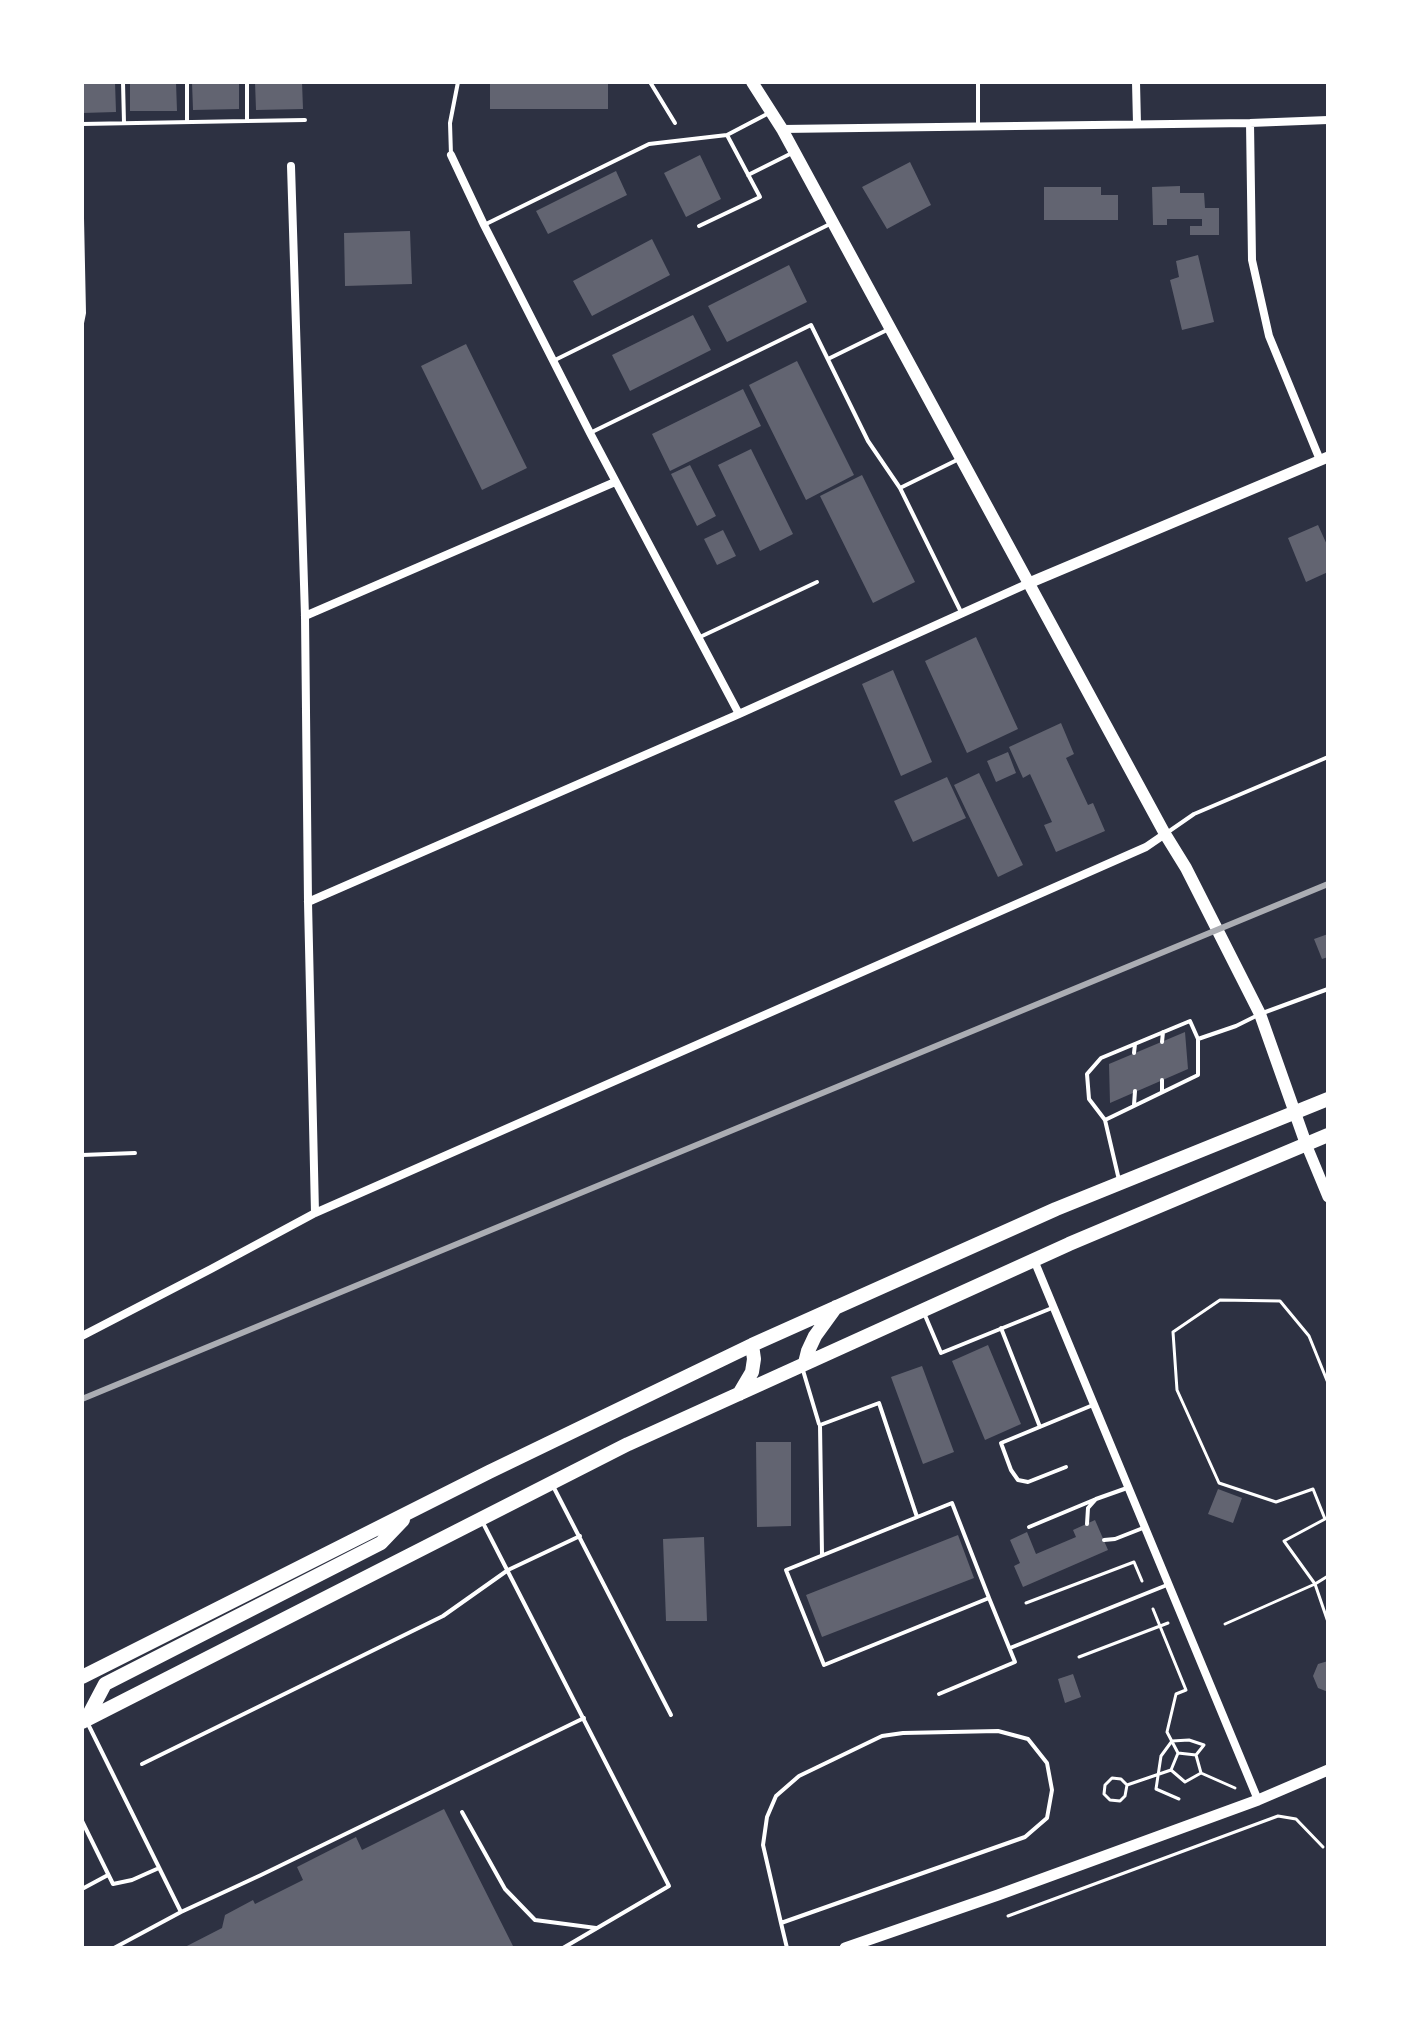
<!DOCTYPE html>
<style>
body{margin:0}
#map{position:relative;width:1410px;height:2030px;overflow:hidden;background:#2d3142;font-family:"Libre Baskerville",serif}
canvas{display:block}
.frame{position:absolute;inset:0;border:84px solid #fff;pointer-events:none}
</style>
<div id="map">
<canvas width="1410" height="2030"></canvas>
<div class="frame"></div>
</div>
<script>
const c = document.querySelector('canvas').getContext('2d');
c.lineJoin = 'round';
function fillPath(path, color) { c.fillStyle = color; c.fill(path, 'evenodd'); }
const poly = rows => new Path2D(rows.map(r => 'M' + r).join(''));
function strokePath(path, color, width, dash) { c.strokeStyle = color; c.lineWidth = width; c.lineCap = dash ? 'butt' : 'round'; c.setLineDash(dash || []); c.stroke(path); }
const building = poly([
 [82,82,115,82,116,112,82,113],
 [130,82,176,82,177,111,130,111],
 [192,82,239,82,239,109,193,110],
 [255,82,302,82,303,109,256,110],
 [490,82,608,82,608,109,490,109],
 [700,155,721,199,686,217,664,173],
 [910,162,931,205,887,229,862,187],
 [616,171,627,195,548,234,536,211],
 [1180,186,1180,193,1204,193,1205,208,1219,208,1219,235,1190,235,1190,226,1202,226,1202,219,1167,219,1167,225,1153,225,1152,187],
 [1044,187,1101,187,1101,195,1118,195,1118,220,1044,220],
 [410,231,412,284,345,286,344,233],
 [652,239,670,275,592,316,573,281],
 [1198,255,1214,322,1182,330,1170,280,1179,277,1176,261],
 [789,265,807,302,727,342,708,306],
 [693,315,711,350,630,391,612,355],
 [466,344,527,468,482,490,421,366],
 [797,361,854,475,806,500,749,385],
 [743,389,761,426,670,471,652,434],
 [751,449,793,534,760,551,718,465],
 [690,465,716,516,697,526,671,474],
 [862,475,915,582,873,603,820,496],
 [1318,525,1328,547,1328,572,1306,582,1288,538],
 [723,530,736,556,717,565,704,539],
 [976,637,1018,729,967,753,925,661],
 [893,670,932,762,901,776,862,684],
 [1061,723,1074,754,1066,758,1088,805,1093,803,1105,831,1056,852,1044,825,1052,822,1030,774,1023,778,1009,747],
 [1008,752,1016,773,996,782,987,761],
 [979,773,1023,865,998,877,954,785],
 [947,777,966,818,913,842,894,801],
 [1328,934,1328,957,1322,959,1314,939],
 [1185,1032,1188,1069,1110,1103,1109,1064],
 [988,1345,1021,1424,985,1440,952,1361],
 [922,1366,954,1452,923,1464,891,1377],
 [756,1442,791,1442,791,1526,757,1527],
 [1218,1489,1242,1498,1233,1523,1208,1514],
 [1095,1520,1108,1550,1023,1587,1014,1566,1020,1563,1010,1540,1027,1532,1036,1554,1076,1537,1073,1530],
 [958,1535,974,1578,822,1637,806,1595],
 [704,1537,707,1621,666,1621,663,1539],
 [1328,1661,1328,1692,1318,1688,1313,1676,1318,1664],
 [1073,1674,1081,1697,1065,1703,1058,1679],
 [444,1809,514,1948,183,1948,222,1928,225,1915,253,1900,255,1904,303,1880,297,1867,356,1837,362,1850]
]);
const path = poly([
 [1328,1383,1309,1336,1280,1301,1220,1300,1173,1332,1177,1390,1219,1483,1276,1502,1313,1489,1325,1519,1284,1541,1315,1584,1328,1622],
 [1026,1603,1134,1562,1142,1581],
 [1153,1609,1186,1690,1176,1694,1167,1732,1178,1753],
 [1225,1624,1315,1584,1328,1576],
 [1079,1657,1168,1623],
 [1178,1753,1196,1755,1201,1773,1185,1782,1171,1770,1178,1753],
 [1201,1773,1235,1788],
 [1127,1785,1125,1796,1120,1801,1110,1800,1104,1794,1105,1785,1112,1778,1121,1779,1127,1785,1171,1770],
 [1179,1799,1156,1789,1161,1756,1172,1741,1189,1740,1204,1745,1196,1755],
 [1008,1916,1278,1816,1296,1819,1323,1847]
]);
const service = poly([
 [123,82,124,123],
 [187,82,187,122],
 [650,82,675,123],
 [978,82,978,126],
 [247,121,305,120],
 [82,124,247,121,247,82],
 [727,135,769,113],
 [451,155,450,123,458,82],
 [748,175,792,153],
 [82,218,84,313,82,323],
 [486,224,649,144,727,135,760,197,699,226],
 [828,359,889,329],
 [555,360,830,224],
 [592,432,811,325,868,441,900,488,962,614],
 [900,488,959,459],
 [700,637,817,582],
 [1168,832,1194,814,1328,757],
 [1198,1039,1198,1075,1105,1120,1089,1099,1087,1074,1101,1058,1190,1021,1198,1039,1236,1026,1260,1014,1328,989],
 [1162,1042,1163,1032],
 [1134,1053,1135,1044],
 [1162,1092,1162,1080],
 [1134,1105,1135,1091],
 [1105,1120,1119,1180],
 [82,1155,135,1153],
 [924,1313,941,1353,1052,1308],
 [1001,1328,1040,1427],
 [802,1367,819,1424],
 [1066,1467,1028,1482,1018,1480,1011,1470,1001,1443,1093,1405],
 [553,1486,671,1715],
 [952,1503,989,1598,824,1665,786,1570,952,1503],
 [482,1521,669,1886,563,1948],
 [1087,1524,1088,1508,1096,1499,1127,1488],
 [1029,1527,1096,1499],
 [1104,1540,1115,1539,1143,1528],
 [822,1555,820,1425,879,1403,917,1517],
 [1010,1648,1167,1585],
 [939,1694,1015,1662,989,1598],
 [88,1724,181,1912],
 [142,1764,443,1616,508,1570,580,1536],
 [462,1812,505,1889,535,1920,596,1928],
 [82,1821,113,1884,132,1880,159,1868],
 [82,1889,108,1875],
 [781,1923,1025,1837,1047,1818,1052,1790,1047,1763,1028,1739,998,1731,903,1733,882,1736,799,1776,776,1796,767,1817,763,1845,781,1923,787,1948],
 [114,1948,181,1912,261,1875,584,1718]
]);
const minor = poly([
 [1136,82,1137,124],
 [1250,123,1252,260,1269,336,1320,460],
 [782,129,1250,123,1328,120],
 [451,155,484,225,590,433,739,714],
 [291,166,305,616,308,902,315,1213],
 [305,616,615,482],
 [308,902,739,714,1029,583],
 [1034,1260,1258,1800],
 [82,1336,211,1269,315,1213,1146,847,1165,834]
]);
const tertiary = poly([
 [1029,583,1328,457],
 [1306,1144,1328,1197],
 [845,1948,998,1895,1258,1800,1328,1770]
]);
const secondary = poly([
 [752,82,782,129,1165,834,1186,868,1260,1014,1306,1144]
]);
const primary = poly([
 [805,1363,808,1351,815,1336,836,1307],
 [739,1394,752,1372,754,1359,752,1345],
 [82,1677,489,1472,752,1345,1056,1209,1328,1099],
 [86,1720,105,1684,381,1543,403,1520],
 [82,1722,628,1444,1069,1244,1328,1135]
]);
const rail = poly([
 [82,1399,1328,884]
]);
fillPath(building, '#626471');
strokePath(path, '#fff', 3);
strokePath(service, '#fff', 4);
strokePath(minor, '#fff', 8);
strokePath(tertiary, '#fff', 11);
strokePath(secondary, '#fff', 12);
strokePath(primary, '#fff', 14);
strokePath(rail, '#abadb3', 6);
</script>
